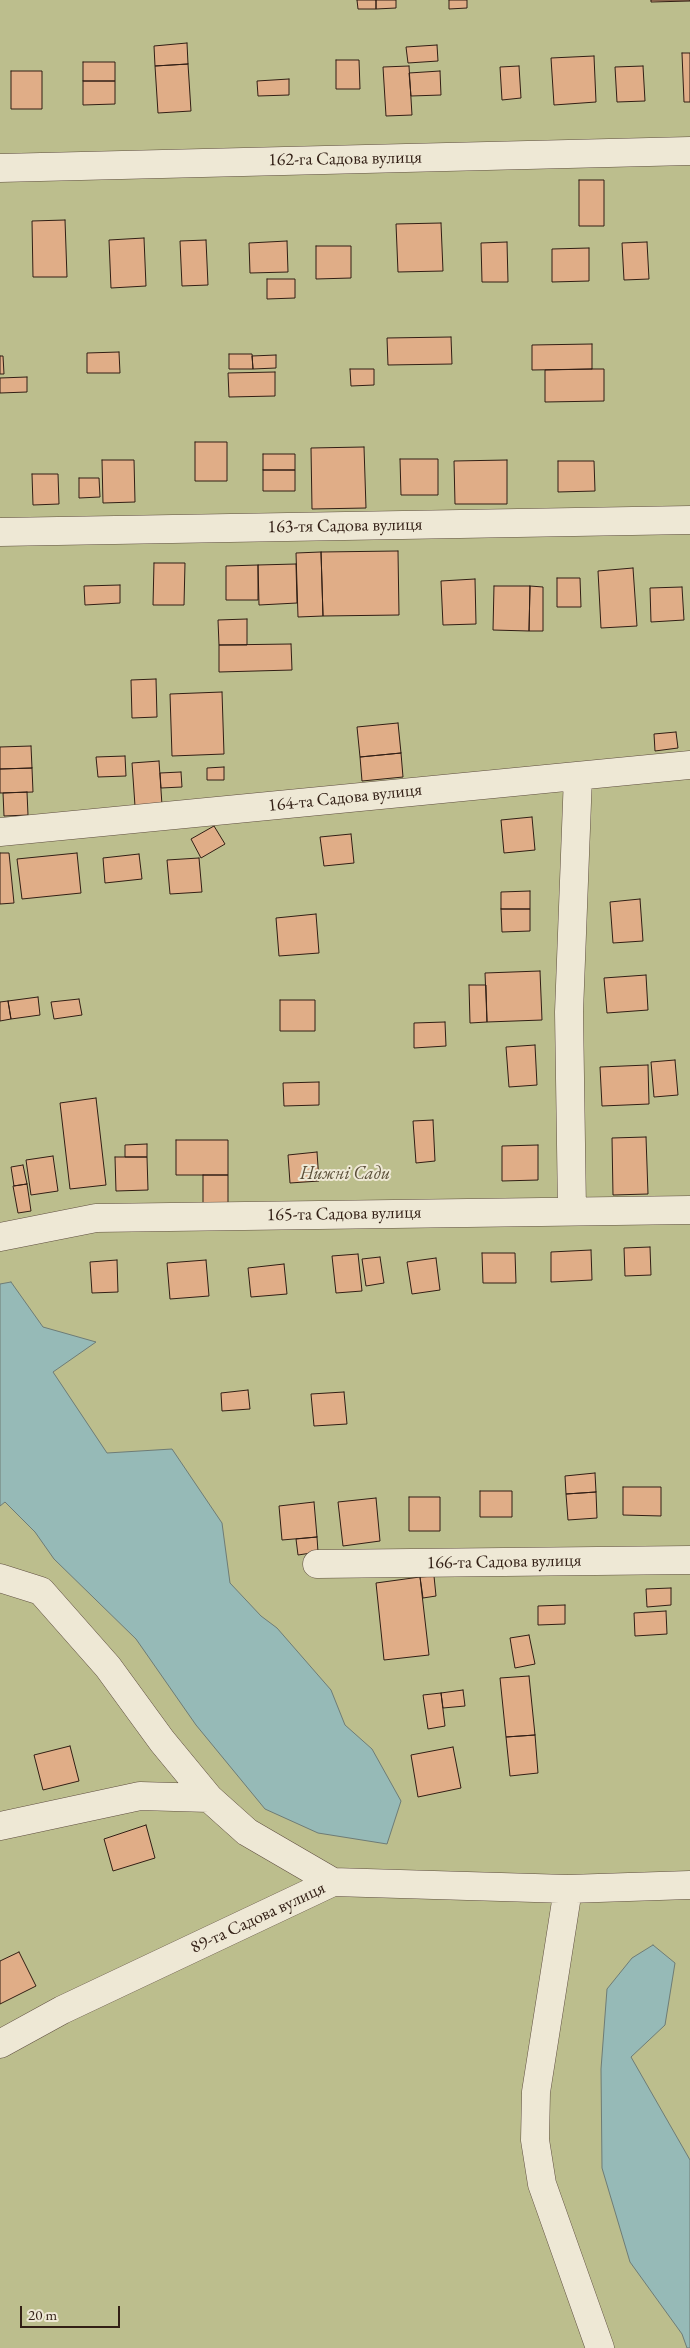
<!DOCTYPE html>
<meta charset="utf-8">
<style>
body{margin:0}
#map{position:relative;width:690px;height:2348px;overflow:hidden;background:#e5dbbf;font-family:"EB Garamond",serif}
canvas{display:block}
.scale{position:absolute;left:20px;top:2306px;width:100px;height:22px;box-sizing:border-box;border:2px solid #321f15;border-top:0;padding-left:6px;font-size:15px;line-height:18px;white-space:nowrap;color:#321f15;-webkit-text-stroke:4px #eee8d5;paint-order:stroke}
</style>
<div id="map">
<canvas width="690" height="2348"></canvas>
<div class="scale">20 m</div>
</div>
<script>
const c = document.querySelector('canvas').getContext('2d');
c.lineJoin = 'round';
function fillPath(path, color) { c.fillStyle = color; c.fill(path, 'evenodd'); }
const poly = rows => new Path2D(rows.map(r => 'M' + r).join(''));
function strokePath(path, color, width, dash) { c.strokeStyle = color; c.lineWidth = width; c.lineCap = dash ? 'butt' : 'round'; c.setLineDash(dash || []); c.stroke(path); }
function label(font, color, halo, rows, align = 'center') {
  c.font = font + ' "EB Garamond",serif'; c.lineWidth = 4; c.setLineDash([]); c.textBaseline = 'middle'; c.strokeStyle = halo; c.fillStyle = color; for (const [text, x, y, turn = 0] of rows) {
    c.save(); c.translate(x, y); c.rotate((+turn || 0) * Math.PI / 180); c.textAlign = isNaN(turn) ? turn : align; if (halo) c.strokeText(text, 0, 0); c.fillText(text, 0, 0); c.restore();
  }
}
const green = poly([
 [0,0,690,0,690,2348,0,2348]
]);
const water = poly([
 [11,1282,43,1327,96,1342,53,1372,107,1453,172,1449,222,1523,230,1583,261,1616,277,1628,331,1690,345,1725,372,1749,401,1801,387,1844,318,1833,265,1809,196,1725,136,1639,54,1559,35,1532,5,1502,0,1506,0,1284,11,1282],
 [653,1945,675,1963,665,2025,631,2057,690,2160,690,2348,687,2348,682,2334,630,2262,602,2168,601,2069,607,1989,632,1958,653,1945]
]);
const building = poly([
 [357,0,376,0,376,9,358,9,357,0],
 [376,0,396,0,396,8,376,9,376,0],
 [449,0,467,0,467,8,449,9,449,0],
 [651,0,690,0,690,1,651,2,651,0],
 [187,43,188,64,155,66,154,46,187,43],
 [437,45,438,61,408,63,406,47,437,45],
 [682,53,690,53,690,102,684,102,682,53],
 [594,56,596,102,554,105,551,58,594,56],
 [336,60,359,60,360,89,336,89,336,60],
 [83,62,115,62,115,81,83,81,83,62],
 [188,64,191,111,158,113,155,66,188,64],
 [409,66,412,115,386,116,383,67,409,66],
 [519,66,521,98,502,100,500,67,519,66],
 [643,66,645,101,617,102,615,67,643,66],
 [11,71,42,71,42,109,11,109,11,71],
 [440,71,441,95,411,96,409,73,440,71],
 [289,79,289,95,258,96,257,81,289,79],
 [83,81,115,81,115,104,83,105,83,81],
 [579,180,604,180,604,226,579,226,579,180],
 [65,220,67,277,33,277,32,221,65,220],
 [441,223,443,271,398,272,396,224,441,223],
 [144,238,146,286,111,288,109,240,144,238],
 [206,240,208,285,182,286,180,241,206,240],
 [287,241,288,272,250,273,249,243,287,241],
 [507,242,508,282,482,282,481,243,507,242],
 [647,242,649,279,624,280,622,243,647,242],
 [316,246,351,246,351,278,316,279,316,246],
 [589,248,589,281,552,282,552,249,589,248],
 [267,279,295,279,295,298,267,299,267,279],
 [451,337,452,364,388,365,387,338,451,337],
 [592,344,592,369,532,370,532,345,592,344],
 [119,352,120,373,87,373,87,353,119,352],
 [229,354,252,354,253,369,229,369,229,354],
 [276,355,276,368,253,369,252,356,276,355],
 [0,356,3,356,4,374,0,374,0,356],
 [350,369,374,369,374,385,351,386,350,369],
 [592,369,604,369,604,401,545,402,545,370,592,369],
 [275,372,275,396,229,397,228,373,275,372],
 [27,377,27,392,0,393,0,378,27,377],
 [195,442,227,442,227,481,195,481,195,442],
 [364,447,366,508,312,509,311,448,364,447],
 [263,454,295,454,295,470,263,470,263,454],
 [400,459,438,459,438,495,401,495,400,459],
 [102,460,134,460,135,502,103,503,102,460],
 [507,460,507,504,455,504,454,461,507,460],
 [558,461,594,461,595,491,558,492,558,461],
 [263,470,295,470,295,491,263,491,263,470],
 [32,474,58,474,59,504,33,505,32,474],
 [79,478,99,478,100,497,79,498,79,478],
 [398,551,399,615,323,616,321,552,398,551],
 [321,552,323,616,298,617,296,553,321,552],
 [154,563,185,563,184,605,153,605,154,563],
 [296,564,297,603,259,605,258,565,296,564],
 [258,565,258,600,226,600,226,566,258,565],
 [633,568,637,626,601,628,598,571,633,568],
 [557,578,580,578,581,607,557,607,557,578],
 [475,579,476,624,443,625,441,581,475,579],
 [120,585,120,603,85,605,84,586,120,585],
 [494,586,530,586,529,631,493,630,494,586],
 [530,586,543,587,543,631,529,631,530,586],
 [682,587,684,620,651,622,650,588,682,587],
 [247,619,247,645,219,645,218,620,247,619],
 [291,644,292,670,219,672,219,645,291,644],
 [156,679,157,717,132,718,131,680,156,679],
 [222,692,224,754,172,756,170,694,222,692],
 [398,723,401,753,360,757,357,727,398,723],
 [676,732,678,748,655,751,654,734,676,732],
 [31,746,32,768,0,769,0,747,31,746],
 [401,753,403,777,362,781,360,757,401,753],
 [125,756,126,776,98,777,96,757,125,756],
 [159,761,162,805,135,806,132,763,159,761],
 [224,767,224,780,207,780,207,768,224,767],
 [32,768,33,792,0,793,0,769,32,768],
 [181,772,182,787,161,788,160,773,181,772],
 [27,792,28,815,4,816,3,793,27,792],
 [532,817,535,850,504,853,501,820,532,817],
 [214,826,225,844,201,858,191,839,214,826],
 [351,834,354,863,324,866,320,837,351,834],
 [0,853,9,853,14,903,0,904,0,853],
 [77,853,81,893,22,899,17,859,77,853],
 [139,854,142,879,105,883,103,858,139,854],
 [199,858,202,892,170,894,167,860,199,858],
 [530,891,530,909,501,909,501,892,530,891],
 [640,899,643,941,613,943,610,902,640,899],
 [501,909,530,909,530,931,502,932,501,909],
 [316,914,319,953,279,956,276,918,316,914],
 [540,971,542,1020,487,1022,485,973,540,971],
 [646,975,648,1010,607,1013,604,978,646,975],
 [469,985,486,985,487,1022,470,1023,469,985],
 [38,997,40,1015,11,1019,8,1001,38,997],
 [79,999,82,1015,54,1019,51,1002,79,999],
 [280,1000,315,1000,315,1031,280,1031,280,1000],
 [8,1001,11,1019,0,1021,0,1002,8,1001],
 [445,1022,446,1046,414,1048,414,1023,445,1022],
 [535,1045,537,1085,509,1087,506,1047,535,1045],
 [675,1060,678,1095,654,1097,651,1062,675,1060],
 [648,1065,649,1104,602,1106,600,1067,648,1065],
 [319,1082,319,1105,284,1106,283,1083,319,1082],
 [96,1098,106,1185,70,1189,60,1103,96,1098],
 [433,1120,435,1161,416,1163,413,1121,433,1120],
 [646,1137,648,1194,613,1195,612,1138,646,1137],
 [176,1140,228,1140,228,1175,176,1175,176,1140],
 [147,1144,147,1157,125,1157,125,1145,147,1144],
 [538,1145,538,1180,502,1181,502,1146,538,1145],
 [317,1152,319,1181,290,1183,288,1155,317,1152],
 [53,1156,58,1191,31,1195,26,1160,53,1156],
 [115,1157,147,1157,148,1190,116,1191,115,1157],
 [23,1165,27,1184,14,1186,11,1167,23,1165],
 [203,1175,228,1175,228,1205,203,1205,203,1175],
 [27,1184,31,1211,18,1213,13,1186,27,1184],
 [650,1247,651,1275,625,1276,624,1248,650,1247],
 [591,1250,592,1280,551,1282,551,1252,591,1250],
 [482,1253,515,1253,516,1283,483,1283,482,1253],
 [358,1254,362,1291,336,1293,332,1256,358,1254],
 [380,1257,384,1283,366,1286,362,1259,380,1257],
 [436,1258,440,1290,412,1294,407,1262,436,1258],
 [117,1260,118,1292,92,1293,90,1262,117,1260],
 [206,1260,209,1296,170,1299,167,1263,206,1260],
 [284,1264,287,1294,251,1297,248,1268,284,1264],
 [248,1390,250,1409,222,1411,221,1393,248,1390],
 [344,1392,347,1424,314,1426,311,1394,344,1392],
 [595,1473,596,1492,566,1494,565,1476,595,1473],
 [623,1487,661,1487,661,1516,623,1515,623,1487],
 [480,1491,512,1491,512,1517,480,1517,480,1491],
 [596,1492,597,1518,568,1520,566,1494,596,1492],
 [409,1497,440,1497,440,1531,409,1531,409,1497],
 [376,1498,380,1541,343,1546,338,1502,376,1498],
 [314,1502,317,1537,282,1540,279,1506,314,1502],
 [317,1537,318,1552,298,1555,296,1539,317,1537],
 [434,1576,436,1596,423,1598,420,1577,434,1576],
 [420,1577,429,1655,384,1660,376,1583,420,1577],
 [671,1588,671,1605,647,1607,646,1589,671,1588],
 [565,1605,565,1624,538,1625,538,1606,565,1605],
 [666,1611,667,1634,635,1636,634,1613,666,1611],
 [529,1635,535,1664,515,1668,510,1638,529,1635],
 [529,1676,535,1735,506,1737,500,1678,529,1676],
 [463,1690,465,1706,443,1708,441,1693,463,1690],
 [441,1693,445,1726,428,1729,423,1695,441,1693],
 [535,1735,538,1773,510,1776,506,1737,535,1735],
 [70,1746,79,1781,43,1790,34,1755,70,1746],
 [453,1747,461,1788,418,1797,411,1755,453,1747],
 [146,1825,155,1858,113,1871,104,1839,146,1825],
 [19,1952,36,1986,0,2004,0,1961,19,1952]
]);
const minor = poly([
 [0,168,690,151],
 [0,532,690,520],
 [0,832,690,765],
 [572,1210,569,1012,578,776],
 [0,1237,96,1218,690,1210],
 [317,1564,690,1560],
 [0,1578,41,1591,108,1667,162,1741,209,1798],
 [0,1826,140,1796,209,1798,247,1832,333,1882],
 [568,1889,536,2092,535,2140,542,2184,600,2348],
 [0,2044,62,2010,333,1882,568,1889,690,1885]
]);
const streetNames = [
 ["162-га Садова вулиця",345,159,-1],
 ["163-тя Садова вулиця",345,526,-1],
 ["164-та Садова вулиця",345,798,-6],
 ["165-та Садова вулиця",344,1214,-1],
 ["166-та Садова вулиця",504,1562,-1],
 ["89-та Садова вулиця",258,1918,-25]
];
const parkNames = [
 ["Нижні Сади",345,1174]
];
fillPath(green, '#bcbe8d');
fillPath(water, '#96bab7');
strokePath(water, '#6e7c76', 1);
fillPath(building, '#e0ad87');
strokePath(building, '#321f15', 1);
strokePath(minor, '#5f4e40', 29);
strokePath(minor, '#eee8d5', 28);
label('18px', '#321f15', '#eee8d5', streetNames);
label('italic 18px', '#5b4f39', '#eee8d5', parkNames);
</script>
